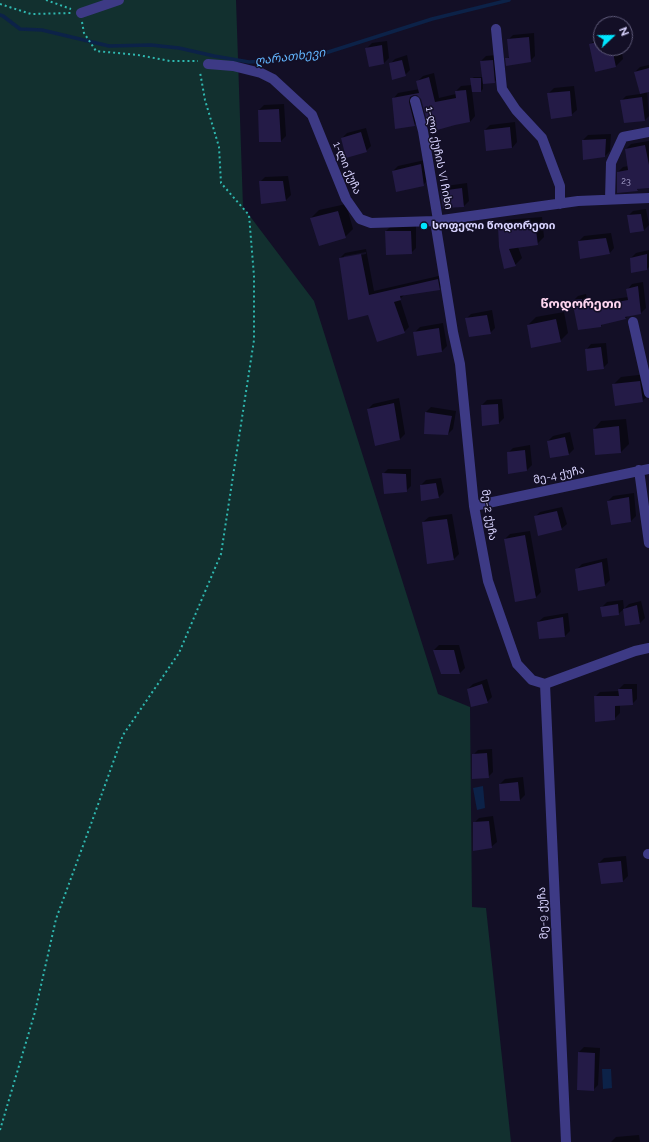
<!DOCTYPE html>
<meta charset="utf-8">
<style>
body{margin:0}
#map{position:relative;width:649px;height:1142px;overflow:hidden;background:#130f26;font-family:Raleway,sans-serif}
canvas{display:block}
.north{position:absolute;left:593px;top:16px;width:40px;height:40px;box-sizing:border-box;background:#130f26;border:1px solid #625e7d;border-radius:50%;rotate:68deg;font-size:11px;font-weight:700;line-height:16px;text-align:center;color:#d9d4ff}
.north::after{content:'';display:block;margin:auto;width:14px;height:18px;background:#00e5ff;clip-path:polygon(50% 0,100% 100%,50% 72%,0 100%)}
</style>
<div id="map">
<canvas width="649" height="1142"></canvas>
<div class="north">N</div>
</div>
<script>
const c = document.querySelector('canvas').getContext('2d');
c.lineJoin = 'round';
function fillPath(path, color) { c.fillStyle = color; c.fill(path, 'evenodd'); }
const poly = rows => new Path2D(rows.map(r => 'M' + r).join(''));
function strokePath(path, color, width, dash) { c.strokeStyle = color; c.lineWidth = width; c.lineCap = dash ? 'butt' : 'round'; c.setLineDash(dash || []); c.stroke(path); }
function label(font, color, halo, rows, align = 'center') {
  c.font = font + ' Raleway,"Noto Sans Georgian",sans-serif'; c.lineWidth = 3; c.setLineDash([]); c.textBaseline = 'middle'; c.strokeStyle = halo; c.fillStyle = color; for (const [text, x, y, turn = 0] of rows) {
    c.save(); c.translate(x, y); c.rotate((+turn || 0) * Math.PI / 180); c.textAlign = isNaN(turn) ? turn : align; if (halo) c.strokeText(text, 0, 0); c.fillText(text, 0, 0); c.restore();
  }
}
const green = poly([
 [0,0,236,0,243,207,314,301,438,694,470,707,472,907,486,908,511,1142,0,1142]
]);
const water = poly([
 [483,786,485,808,477,810,473,788],
 [602,1069,611,1069,612,1088,603,1089]
]);
const shadow = poly([
 [534,33,535,56,530,61,507,59,510,56,508,40,513,35],
 [598,36,601,36,601,48,621,48,623,59,615,67,591,44],
 [387,41,389,58,384,63,370,66,367,48,372,43],
 [407,55,410,70,405,75,390,64,395,59],
 [497,55,500,77,494,82,483,83,483,89,481,91,472,91,475,116,470,122,422,98,417,94,414,94,413,97,419,120,414,125,393,99,398,93,420,89,418,81,423,76,434,73,439,98,456,94,456,91,461,86,472,85,471,79,474,77,483,77,481,61,486,56],
 [649,65,649,91,647,92,649,116,645,120,621,101,626,96,640,94,635,72,640,67],
 [574,86,577,110,571,115,549,93,554,88],
 [284,104,286,136,281,141,259,110,264,105],
 [515,122,517,142,512,148,485,130,490,125],
 [366,128,371,146,366,151,342,138,347,133],
 [611,134,610,151,605,156,583,140,588,135],
 [649,141,649,187,640,187,637,190,618,172,623,167,629,166,626,149,631,144],
 [425,160,428,180,423,185,393,171,398,166],
 [288,176,291,195,286,200,260,182,265,177],
 [467,183,469,201,464,206,441,192,446,186],
 [346,204,353,229,345,237,311,218,319,210],
 [646,209,649,225,644,230,631,232,628,216,633,211],
 [542,217,544,237,537,244,518,247,522,258,515,265,499,227,506,220],
 [391,226,416,226,416,248,411,253,386,231],
 [611,233,614,248,609,254,581,257,579,241,584,236],
 [366,249,374,291,443,275,444,284,439,289,405,294,400,299,409,327,404,332,369,314,340,258,345,253],
 [366,252,366,254,344,258,344,256],
 [649,250,649,267,647,269,631,258,636,253],
 [643,282,646,308,641,313,629,315,626,318,603,324,601,326,573,301,578,296,586,294,588,303,628,297,627,290,632,284],
 [492,310,495,328,490,333,466,319,471,314],
 [564,312,568,333,560,341,528,325,536,317],
 [443,323,447,346,442,351,415,332,420,327],
 [606,343,608,363,603,368,586,350,591,344],
 [647,374,649,395,642,401,613,385,621,377],
 [399,398,405,434,400,439,368,409,373,404],
 [502,399,504,418,499,423,482,405,487,400],
 [431,407,456,411,453,429,448,434,426,412],
 [626,419,629,444,621,452,596,454,594,429,601,421],
 [570,432,574,449,569,454,548,441,553,436],
 [530,445,532,465,527,470,508,453,513,448],
 [388,469,411,469,411,486,406,491,383,474],
 [441,478,444,492,439,497,421,485,426,480],
 [634,493,636,516,631,521,608,501,613,496],
 [562,507,567,524,561,529,535,517,540,512],
 [452,514,459,554,454,559,423,522,429,517],
 [530,531,541,592,536,597,505,539,510,534],
 [607,558,610,580,605,585,576,570,582,564],
 [623,600,624,609,618,614,602,607,607,602],
 [641,601,645,618,640,623,626,625,624,609,629,604],
 [568,613,570,631,565,636,538,622,544,617],
 [439,645,459,645,465,668,460,673,441,673,434,650],
 [487,679,492,697,487,702,468,689,473,684],
 [624,684,637,684,637,699,632,704,620,705,620,713,614,719,595,697,600,692,620,691,619,689],
 [492,749,493,772,488,777,473,755,478,750],
 [523,777,525,795,520,800,500,784,505,779],
 [493,816,497,842,491,847,474,823,479,818],
 [626,856,628,876,623,881,599,863,604,858],
 [584,1047,600,1048,598,1085,593,1090,579,1052],
 [639,1135,640,1142,611,1142,616,1137]
]);
const stream = poly([
 [0,15,3,16,20,29,42,30,109,46,151,45,179,48,214,56,249,62,292,59,319,55,432,19,509,0]
]);
const building = poly([
 [529,37,531,62,506,66,505,58,509,58,507,39],
 [601,41,601,48,612,48,616,67,595,72,589,44],
 [382,45,384,64,369,67,365,48],
 [402,60,406,76,392,80,389,63],
 [493,60,495,83,483,84,480,61],
 [649,68,649,92,640,94,634,72],
 [429,77,435,102,456,98,455,91,466,90,470,122,455,125,430,132,421,99,417,95,414,95,410,97,409,102,415,126,395,129,392,98,419,93,416,81],
 [470,78,481,78,481,92,472,92],
 [570,91,572,116,551,119,547,93],
 [642,97,645,121,624,123,620,100],
 [279,109,281,142,259,142,258,110],
 [510,127,512,148,486,151,484,130],
 [361,132,367,152,346,158,341,138],
 [606,139,605,157,583,160,582,140],
 [645,145,649,165,649,188,637,189,638,191,617,193,617,172,628,170,625,149],
 [421,164,424,186,396,192,392,171],
 [259,181,283,181,286,201,261,204],
 [462,188,464,207,443,208,440,191],
 [338,211,346,238,319,246,310,218],
 [641,214,644,231,630,233,627,215],
 [535,223,538,245,509,249,516,266,504,269,499,247,498,226],
 [385,231,411,231,412,254,386,255],
 [606,238,610,254,580,259,578,241],
 [361,254,369,295,438,279,440,290,400,296,401,300,394,302,405,333,377,342,368,315,348,320,339,258],
 [647,254,647,270,631,273,630,258],
 [638,286,641,314,625,317,626,319,601,325,601,327,578,330,572,300,582,299,583,308,628,300,626,289],
 [487,315,491,334,469,337,465,318],
 [556,319,561,342,531,348,527,325],
 [439,328,442,352,417,356,413,332],
 [601,347,604,369,587,371,585,349],
 [640,381,643,402,615,406,612,384],
 [394,403,400,440,375,446,367,409],
 [498,404,499,424,482,426,481,405],
 [425,412,452,416,448,435,424,434],
 [619,426,621,453,595,455,593,429],
 [565,437,569,455,550,458,547,441],
 [525,450,527,471,508,474,507,452],
 [382,473,406,474,407,492,384,494],
 [436,483,439,498,421,501,420,485],
 [629,497,631,522,611,525,607,501],
 [557,511,562,530,538,536,534,516],
 [447,519,454,560,427,564,422,522],
 [525,535,536,598,515,602,504,539],
 [602,562,605,586,578,591,575,569],
 [618,604,619,615,602,617,600,607],
 [637,605,640,624,625,626,623,609],
 [563,617,565,637,539,639,537,622],
 [433,650,454,650,460,674,441,674],
 [482,684,488,703,471,707,467,689],
 [618,689,632,689,633,705,615,706,615,720,595,722,594,696,619,696],
 [487,753,489,778,472,779,472,754],
 [518,782,520,801,500,801,499,784],
 [489,821,492,848,473,851,473,822],
 [621,861,623,882,601,884,598,863],
 [578,1052,595,1053,594,1091,577,1090]
]);
const path = poly([
 [46,0,71,9],
 [0,4,31,14,71,13],
 [82,22,84,33,96,51,138,55,170,61,198,61],
 [0,1130,35,1012,56,919,91,824,123,735,179,653,221,554,254,340,254,276,249,215,221,183,219,147,205,100,200,72]
]);
const minor = poly([
 [81,13,119,0],
 [496,29,502,89,516,110,542,138,560,186,560,204],
 [208,64,233,66,261,73,273,79,312,115,346,199,360,219,371,223,435,221,578,201,649,198],
 [415,101,423,131,438,220],
 [610,199,611,163,623,137,649,132],
 [435,221,453,332,460,364,474,506,488,581,517,664,532,680,545,684,635,651,649,648],
 [633,322,649,393],
 [639,470,649,543],
 [474,506,649,469],
 [545,684,566,1142],
 [648,854,649,854]
]);
const markers = [
 [424,226,4,"#00e5ff"]
];
const numberNames = [
 ["23",626,181]
];
const streetNames = [
 ["1-ლი ქუჩის VI ჩიხი",439,158,79],
 ["1-ლი ქუჩა",347,168,67],
 ["მე-4 ქუჩა",559,475,-12],
 ["მე-2 ქუჩა",489,515,81],
 ["მე-9 ქუჩა",543,913,-93]
];
const poiNames = [
 ["სოფელი წოდორეთი",432,226]
];
const waterNames = [
 ["ღარათხევი",290,57,-7]
];
const quarterNames = [
 ["წოდორეთი",581,304]
];
fillPath(green, '#12302f');
fillPath(water, '#0c2248');
fillPath(shadow, '#0007');
strokePath(stream, '#0c2248', 3.5);
fillPath(building, '#241b47');
strokePath(path, '#2fb8b0', 2, [2, 3]);
strokePath(minor, '#3d3a85', 10);
for (const [x, y, r, color] of markers) { const dot = new Path2D(); dot.arc(x, y, r, 0, 2 * Math.PI); c.fillStyle = color; c.fill(dot); strokePath(dot, '#130f26', 1.5); }
label('9px', '#aca6d1', null, numberNames);
label('11px', '#d9d4ff', '#130f26', streetNames);
label('bold 11px', '#d9d4ff', '#130f26', poiNames, 'left');
label('italic 12px', '#62b6ff', '#130f26', waterNames);
label('bold 13px', '#ffd6f0', '#130f26', quarterNames);
</script>
